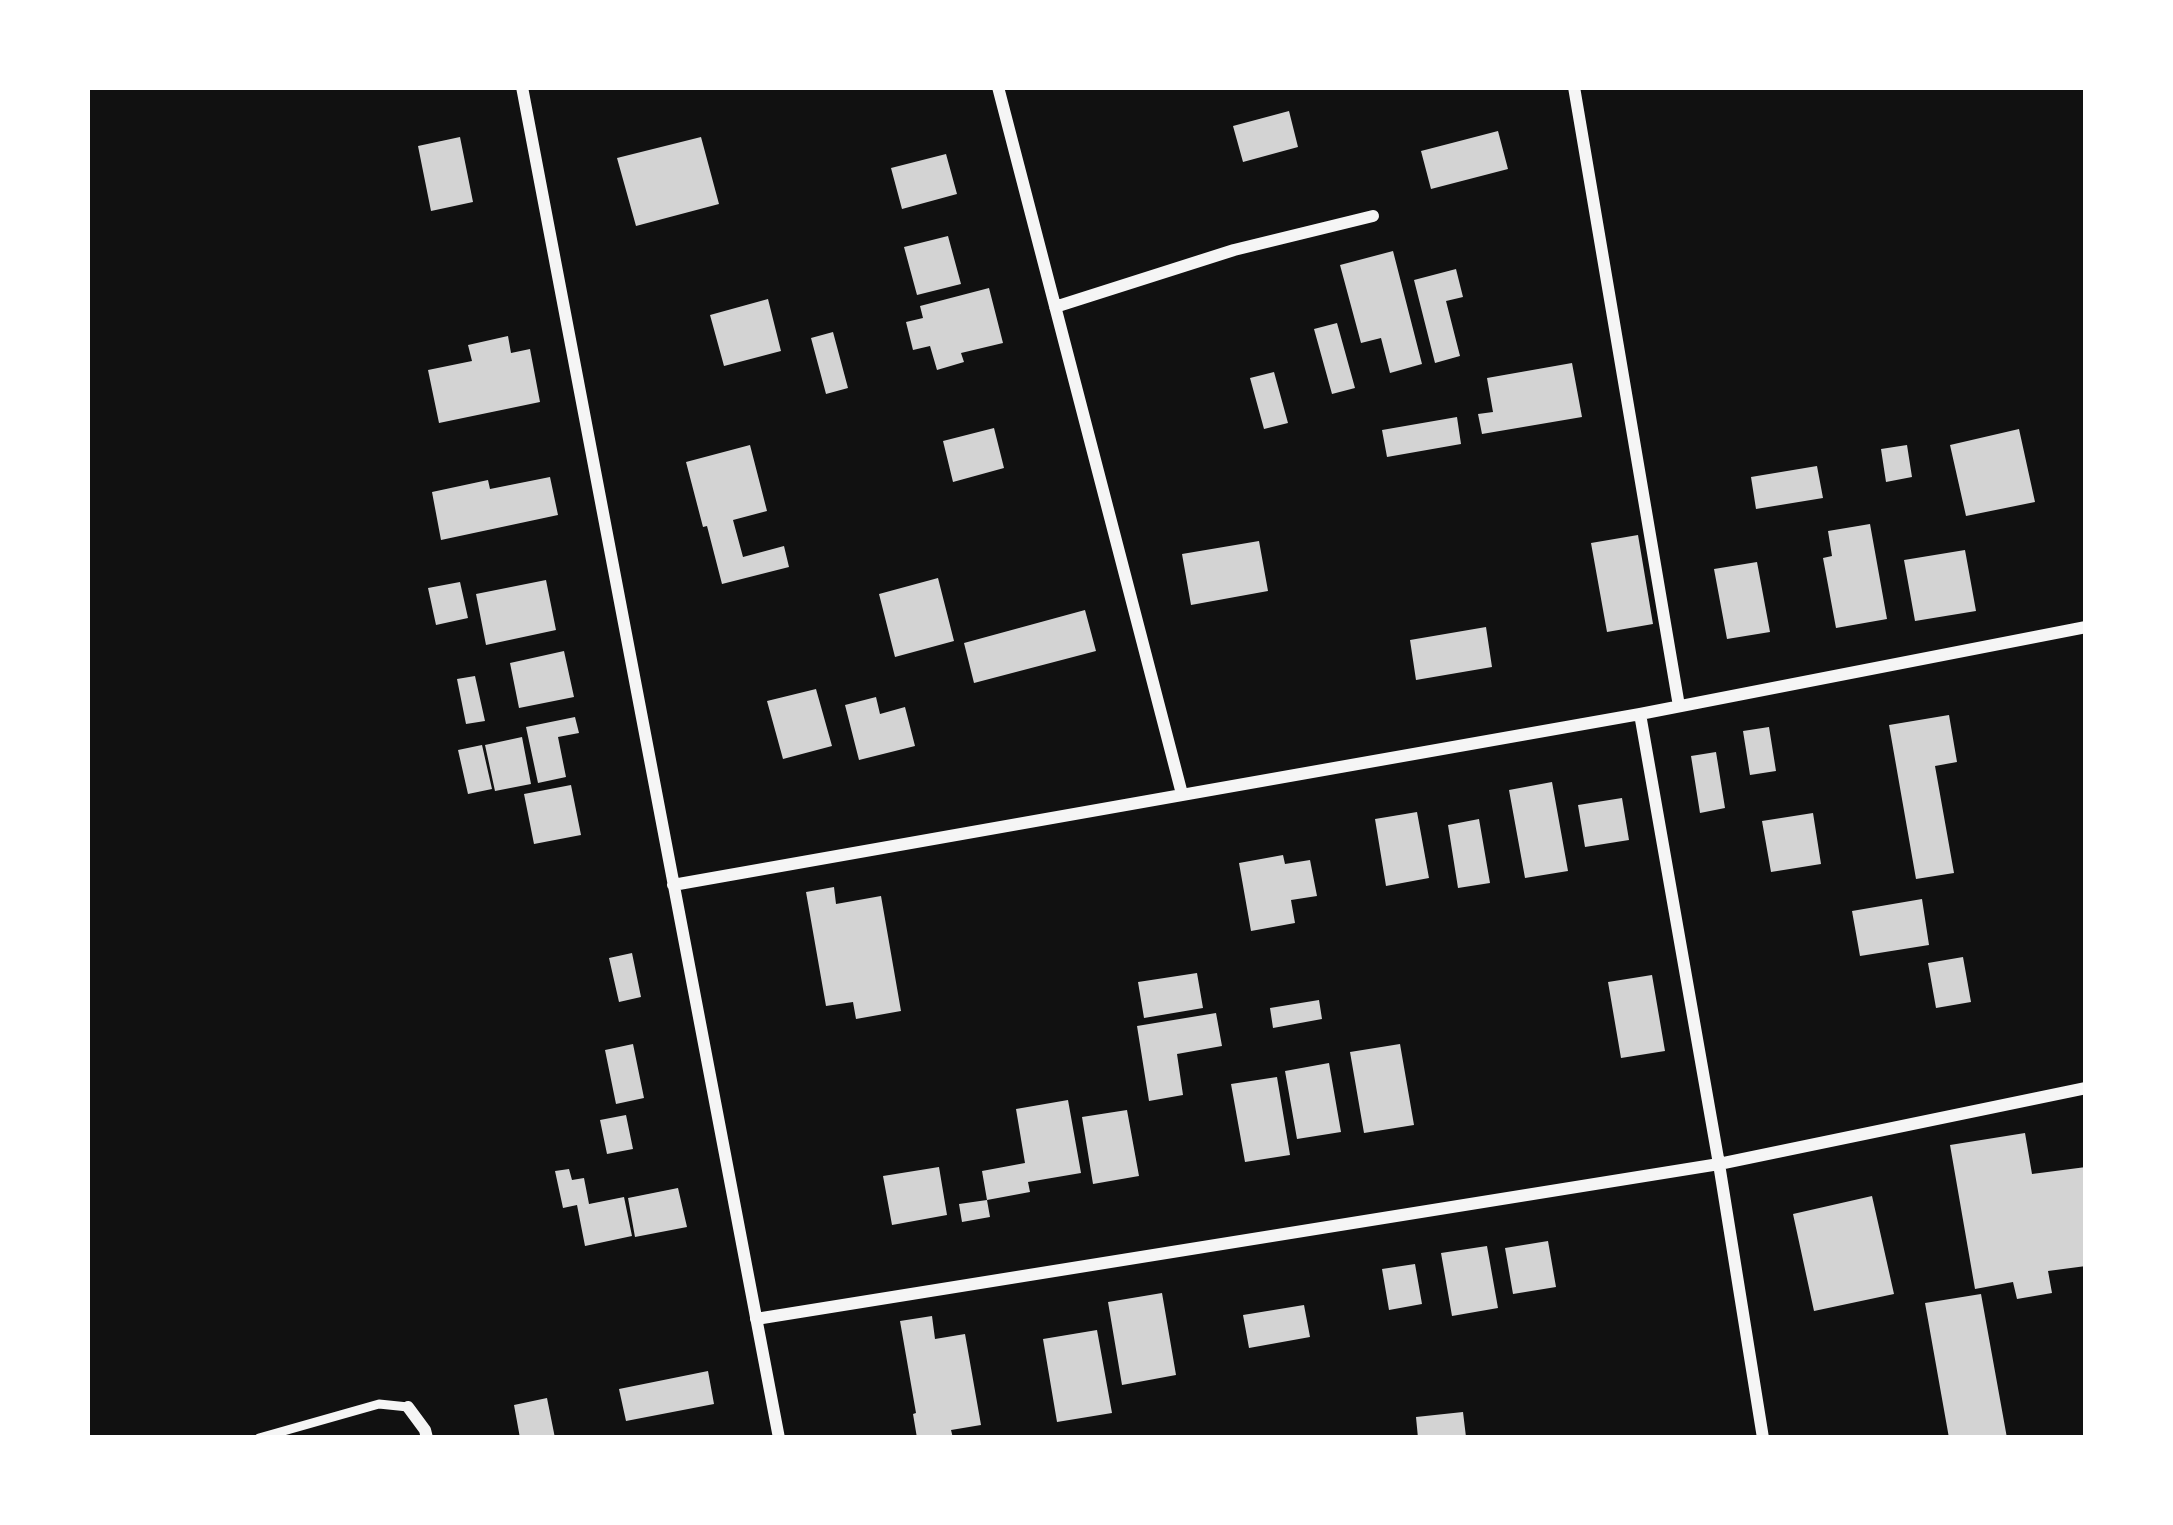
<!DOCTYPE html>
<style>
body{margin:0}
#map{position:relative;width:2173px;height:1525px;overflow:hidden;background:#111;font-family:Arial,sans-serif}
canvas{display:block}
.frame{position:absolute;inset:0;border:90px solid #fff;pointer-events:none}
</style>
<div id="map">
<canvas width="2173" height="1525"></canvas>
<div class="frame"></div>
</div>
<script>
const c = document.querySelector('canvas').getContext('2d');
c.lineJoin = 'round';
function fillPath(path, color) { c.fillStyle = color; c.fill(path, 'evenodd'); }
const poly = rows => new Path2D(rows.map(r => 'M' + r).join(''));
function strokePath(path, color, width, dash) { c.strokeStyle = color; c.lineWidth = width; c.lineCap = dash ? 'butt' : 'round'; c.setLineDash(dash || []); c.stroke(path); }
const building = poly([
 [1289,111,1298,147,1243,162,1233,126],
 [1498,131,1508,169,1431,189,1421,151],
 [460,137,473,202,431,211,418,146],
 [701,137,719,204,636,226,617,158],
 [946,154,957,194,902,209,891,168],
 [948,236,961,284,917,295,904,247],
 [1393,251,1422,364,1390,373,1381,338,1361,343,1340,265],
 [1456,269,1463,297,1446,301,1460,356,1435,363,1414,280],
 [989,288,1003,343,961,353,964,362,937,370,930,346,913,350,906,322,923,318,920,306],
 [768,299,781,351,724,366,710,315],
 [1337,323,1355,388,1332,394,1314,329],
 [833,332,848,388,826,394,811,338],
 [508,336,511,353,530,349,540,402,439,423,428,370,472,361,468,345],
 [1572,363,1582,417,1482,434,1478,414,1493,412,1487,378],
 [1274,372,1288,423,1264,429,1250,378],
 [1457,417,1461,444,1387,457,1382,430],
 [994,428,1004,468,953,482,943,441],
 [2019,429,2035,502,1966,516,1950,445],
 [750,445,767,511,733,520,743,557,784,546,789,567,722,584,707,526,703,527,686,462],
 [1907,445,1912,477,1886,482,1881,449],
 [1817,466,1823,498,1756,509,1751,477],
 [550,477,558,515,441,540,432,492,488,480,490,489],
 [1870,524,1887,619,1836,628,1823,558,1832,556,1828,531],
 [1638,535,1653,624,1607,632,1591,543],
 [1259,541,1268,591,1191,605,1182,554],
 [1965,550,1976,611,1915,621,1904,560],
 [1757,562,1770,632,1727,639,1714,569],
 [938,578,954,641,895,657,879,594],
 [546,580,556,630,486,645,476,594],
 [460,582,468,618,436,625,428,588],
 [1085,610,1096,651,974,683,964,643],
 [1486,627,1492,667,1416,680,1410,640],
 [564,651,574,697,519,708,510,663],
 [475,676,485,721,466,724,457,679],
 [816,689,832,746,783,759,767,701],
 [876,697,880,714,905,707,915,746,859,760,845,705],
 [1949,715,1957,762,1935,766,1954,873,1916,879,1889,725],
 [575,717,579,733,558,737,566,777,538,783,526,727],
 [1769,727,1776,771,1750,775,1743,731],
 [522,737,531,784,495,791,485,745],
 [482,745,492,789,468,794,458,750],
 [1716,752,1725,808,1700,813,1691,756],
 [1552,782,1568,871,1525,878,1509,790],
 [571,785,581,835,534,844,524,794],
 [1622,798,1629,840,1585,847,1578,805],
 [1417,812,1429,878,1386,886,1375,819],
 [1813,813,1821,864,1771,872,1762,821],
 [1479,819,1490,883,1458,888,1448,825],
 [1283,855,1285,864,1310,860,1317,896,1291,900,1295,923,1251,931,1239,863],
 [834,887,836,904,881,896,901,1011,856,1019,853,1002,826,1006,806,892],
 [1922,899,1929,945,1860,956,1852,911],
 [632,953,641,997,619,1002,609,958],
 [1963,957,1971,1002,1936,1008,1928,963],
 [1197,973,1203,1008,1144,1018,1138,982],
 [1652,975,1665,1051,1621,1058,1608,982],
 [1319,1000,1322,1019,1273,1028,1270,1008],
 [1216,1013,1222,1046,1177,1054,1183,1095,1149,1101,1137,1026],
 [633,1044,644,1098,616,1104,605,1050],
 [1400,1044,1414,1125,1364,1133,1350,1052],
 [1329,1063,1341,1132,1297,1139,1285,1071],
 [1277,1077,1290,1155,1245,1162,1231,1084],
 [1068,1100,1081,1173,1028,1182,1030,1192,987,1200,990,1217,962,1222,959,1204,987,1200,982,1171,1025,1163,1016,1109],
 [1127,1110,1139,1176,1093,1184,1082,1117],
 [626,1115,633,1149,607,1154,600,1120],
 [2025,1133,2032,1174,2086,1167,2086,1266,2048,1271,2052,1293,2017,1299,2013,1282,1975,1289,1950,1145],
 [939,1167,947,1215,892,1225,883,1176],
 [569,1169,572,1180,584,1178,589,1204,624,1197,632,1236,585,1246,577,1205,563,1208,555,1171],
 [678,1188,687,1227,635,1237,628,1198],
 [1872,1196,1894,1294,1814,1311,1793,1214],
 [1548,1241,1556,1287,1513,1294,1505,1248],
 [1487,1246,1498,1308,1452,1316,1441,1253],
 [1415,1264,1422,1304,1389,1310,1382,1269],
 [1162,1293,1176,1375,1122,1385,1108,1302],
 [1981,1294,2007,1438,1949,1438,1925,1303],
 [1304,1305,1310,1337,1249,1348,1243,1315],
 [932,1316,935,1339,965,1334,981,1425,951,1430,953,1438,917,1438,913,1414,916,1413,900,1321],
 [1097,1330,1112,1413,1057,1422,1043,1339],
 [708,1371,714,1404,626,1421,619,1389],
 [547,1398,555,1438,520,1438,514,1405],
 [1463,1412,1466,1437,1418,1438,1416,1417]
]);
const service = poly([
 [259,1438,379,1404,408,1407]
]);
const minor = poly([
 [522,87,779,1438],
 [998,87,1182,794],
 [1574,87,1679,706],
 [1055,307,1234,250,1373,216],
 [1640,714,1719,1164,1763,1438],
 [673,885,1640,714,2086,627],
 [756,1319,1719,1164,2086,1088],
 [408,1407,425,1430,427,1438]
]);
fillPath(building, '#d3d3d3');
strokePath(service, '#f5f5f5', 9);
strokePath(minor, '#f5f5f5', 12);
</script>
